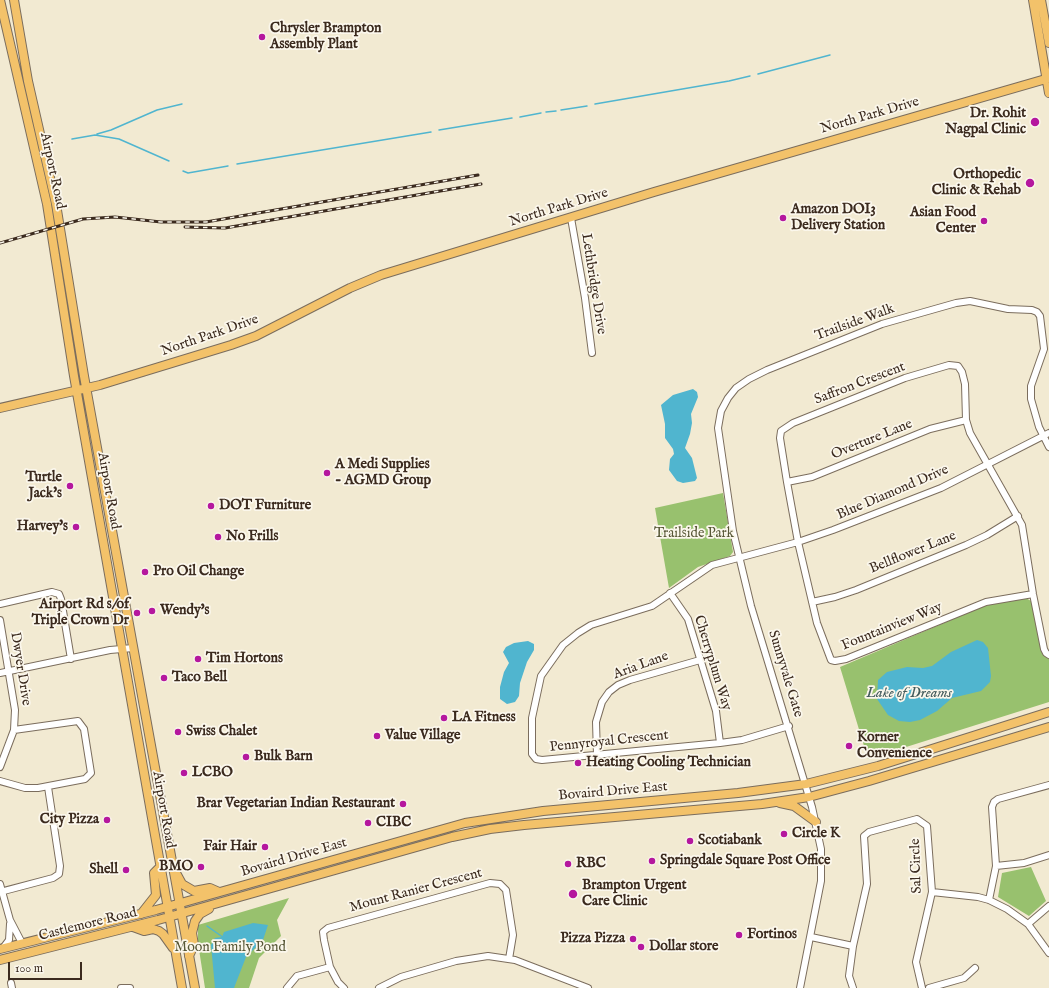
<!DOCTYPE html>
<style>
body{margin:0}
#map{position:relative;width:1049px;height:988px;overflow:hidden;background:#f2ead2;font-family:"IM FELL English",serif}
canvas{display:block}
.scale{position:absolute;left:8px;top:962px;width:74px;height:18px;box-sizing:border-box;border:2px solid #3b2a1e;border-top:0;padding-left:5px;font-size:12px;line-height:14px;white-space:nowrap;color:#3b2a1e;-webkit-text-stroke:3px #fbf7ec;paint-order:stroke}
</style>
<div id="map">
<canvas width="1049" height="988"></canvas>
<div class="scale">100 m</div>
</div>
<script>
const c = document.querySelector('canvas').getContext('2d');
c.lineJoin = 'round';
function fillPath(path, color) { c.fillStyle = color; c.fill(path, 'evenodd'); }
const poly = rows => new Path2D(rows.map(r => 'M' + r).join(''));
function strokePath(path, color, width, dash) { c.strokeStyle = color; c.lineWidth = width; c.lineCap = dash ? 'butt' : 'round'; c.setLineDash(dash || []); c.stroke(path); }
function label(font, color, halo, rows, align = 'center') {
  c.font = font + ' "IM FELL English",serif'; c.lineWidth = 3.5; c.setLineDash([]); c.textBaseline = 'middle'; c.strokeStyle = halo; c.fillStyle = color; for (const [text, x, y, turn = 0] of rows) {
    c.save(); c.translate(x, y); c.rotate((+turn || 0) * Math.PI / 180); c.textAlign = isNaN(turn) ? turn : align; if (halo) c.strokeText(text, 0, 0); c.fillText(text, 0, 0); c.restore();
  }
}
const green = poly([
 [723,493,733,552,730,556,698,567,669,588,655,508],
 [1026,598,1031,601,1041,651,1049,657,1049,702,868,759,840,667,984,606],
 [1031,867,1046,901,1029,916,998,897,1002,873],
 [289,898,277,920,281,936,259,958,249,988,205,988,198,943,198,925]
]);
const water = poly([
 [693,389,697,392,698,397,691,414,692,423,690,434,685,448,692,458,697,478,695,481,683,483,677,481,669,470,670,459,674,454,673,449,665,438,665,424,661,405,673,395],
 [977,640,983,642,988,648,991,676,990,682,981,691,952,698,937,711,920,720,910,722,899,721,888,715,877,699,878,680,887,672,907,667,923,668,932,666,951,652],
 [528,641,534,644,534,650,527,662,520,683,519,696,515,702,507,704,500,699,500,687,504,672,509,663,503,652,506,647,514,643],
 [253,923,268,925,263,940,246,957,234,988,215,988,211,945,215,938,222,937,224,932]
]);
const stream = poly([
 [758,74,830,55],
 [595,104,729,81,750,76],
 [561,110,587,106],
 [546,112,556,111],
 [520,117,541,113],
 [439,130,512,118],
 [97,134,111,130,157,110,182,104],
 [72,139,95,135,119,139,169,161],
 [237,164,431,132],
 [183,171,188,173,228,166],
 [207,926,224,938]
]);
const minor = poly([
 [571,218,585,298,592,353],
 [787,482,812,477,930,429,966,420],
 [670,593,688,619,716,711,720,743],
 [1033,594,986,602,846,659,835,661,831,660,817,623,798,542,787,482,780,438,781,431,793,423,905,378,949,365,958,366,962,372,965,384,966,420,970,433,1022,525,1033,594,1044,649,1046,653,1049,655],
 [812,602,835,597,856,590,966,545,987,535,1018,516],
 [0,604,52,592,59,594,61,599,71,659],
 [0,620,15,710,14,730,0,767],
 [0,673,110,650,133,648],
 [789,726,742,740,720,743,542,760,536,759,532,754,532,718,541,676,563,645,578,633,591,625,652,606,712,565,798,542,833,530,941,488,1049,433],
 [597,755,596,722,602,702,609,692,618,685,630,680,700,660],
 [0,781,25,788,38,788,85,779,91,773,84,729,78,721,14,730],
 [996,866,1024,863,1049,855],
 [0,884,10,920,22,943],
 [0,892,53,878,59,874,60,866,48,787],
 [932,892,978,897,989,900,1007,909,1028,924,1049,953],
 [989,900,996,866,992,807,994,802,998,799,1049,785],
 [1028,924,1049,906],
 [811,937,853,946],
 [3,948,9,940,10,924],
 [11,983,12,988],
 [121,988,130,988],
 [287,988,297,976,330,967],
 [344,988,338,982,330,967,324,940,323,932,328,928,490,883,500,884,506,890,513,935,509,959],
 [379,988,401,977,456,961,488,956,515,960,588,988],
 [800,988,821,881,821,849,812,807,751,606,733,531,718,428,721,411,728,398,736,388,749,379,767,370,882,324,956,303,970,301,1008,309,1032,310,1037,312,1040,316,1044,349,1031,386,1031,399,1039,427,1049,447],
 [853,988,849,976,853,946,867,884,864,836,869,832,917,819,927,826,932,892,916,962,922,988],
 [929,988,964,978,975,968]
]);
const major = poly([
 [0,0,47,204,74,376,182,988],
 [14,0,28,81,56,204,84,376,195,988],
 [1033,0,1049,93],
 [1041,0,1049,43],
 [0,408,100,385,231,345,256,336,350,288,381,275,654,192,1049,78],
 [780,803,794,806,816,822],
 [176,873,182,884,194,891,210,888,219,892],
 [141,914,156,895,154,873,160,867],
 [133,927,144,931,153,929,159,931,163,934,173,948],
 [0,949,156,910,465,823,543,811,738,793,806,784,878,766,1049,712],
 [189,956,194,945,192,933,195,921,200,914,209,909],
 [0,960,158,920,452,837,490,829,524,825,762,804,809,797,869,781,1049,727]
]);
const rail = poly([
 [185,227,225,228,481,184],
 [0,243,83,219,115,217,161,222,206,222,478,175]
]);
const markers = [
 [262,37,4,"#b5179e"],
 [1035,122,5,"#b5179e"],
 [1030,183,5,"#b5179e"],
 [783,218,4,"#b5179e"],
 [984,221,4,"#b5179e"],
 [327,473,4,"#b5179e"],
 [70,486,4,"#b5179e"],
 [211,506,4,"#b5179e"],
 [76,527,4,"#b5179e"],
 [218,537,4,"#b5179e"],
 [145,572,4,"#b5179e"],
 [152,611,4,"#b5179e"],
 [137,613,4,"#b5179e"],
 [198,659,4,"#b5179e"],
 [164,678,4,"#b5179e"],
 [444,718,4,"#b5179e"],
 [178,732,4,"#b5179e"],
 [377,736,4,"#b5179e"],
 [849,746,4,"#b5179e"],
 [246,757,4,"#b5179e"],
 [578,763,4,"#b5179e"],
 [184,773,4,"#b5179e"],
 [403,804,4,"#b5179e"],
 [107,820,4,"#b5179e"],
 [368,823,4,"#b5179e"],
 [784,834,4,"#b5179e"],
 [690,841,4,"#b5179e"],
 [265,847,4,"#b5179e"],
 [652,861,4,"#b5179e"],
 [568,864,4,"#b5179e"],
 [201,867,4,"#b5179e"],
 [126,870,4,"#b5179e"],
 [573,894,5,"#b5179e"],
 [739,935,4,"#b5179e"],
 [633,939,4,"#b5179e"],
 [641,947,4,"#b5179e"]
];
const poiNames = [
 ["Chrysler Brampton",270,29],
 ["Assembly Plant",270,45],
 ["Dr. Rohit",1026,114,"right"],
 ["Nagpal Clinic",1026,130,"right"],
 ["Orthopedic",1021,175,"right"],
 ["Clinic & Rehab",1021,191,"right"],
 ["Amazon DOI3",791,210],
 ["Delivery Station",791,226],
 ["Asian Food",976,213,"right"],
 ["Center",976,229,"right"],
 ["A Medi Supplies",335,465],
 ["- AGMD Group",335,481],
 ["Turtle",62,478,"right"],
 ["Jack's",62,494,"right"],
 ["DOT Furniture",219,506],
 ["Harvey's",68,527,"right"],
 ["No Frills",226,537],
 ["Pro Oil Change",153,572],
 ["Airport Rd s/of",129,605,"right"],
 ["Triple Crown Dr",129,621,"right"],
 ["Wendy's",160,611],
 ["Tim Hortons",206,659],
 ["Taco Bell",172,678],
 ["LA Fitness",452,718],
 ["Swiss Chalet",186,732],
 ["Value Village",385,736],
 ["Korner",857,738],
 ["Convenience",857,754],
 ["Bulk Barn",254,757],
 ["Heating Cooling Technician",586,763],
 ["LCBO",192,773],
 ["Brar Vegetarian Indian Restaurant",395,804,"right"],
 ["City Pizza",99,820,"right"],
 ["CIBC",376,823],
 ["Circle K",792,834],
 ["Scotiabank",698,841],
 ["Fair Hair",257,847,"right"],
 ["Springdale Square Post Office",660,861],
 ["RBC",576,864],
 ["BMO",193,867,"right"],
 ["Shell",118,870,"right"],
 ["Brampton Urgent",582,886],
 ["Care Clinic",582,902],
 ["Fortinos",747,935],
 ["Pizza Pizza",625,939,"right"],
 ["Dollar store",649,947]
];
const streetNames = [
 ["North Park Drive",870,116,-16],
 ["Airport Road",52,171,78],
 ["North Park Drive",559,208,-17],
 ["Lethbridge Drive",593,284,81],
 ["Trailside Walk",855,323,-20],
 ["North Park Drive",210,336,-19],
 ["Saffron Crescent",860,384,-21],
 ["Overture Lane",872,440,-22],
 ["Airport Road",108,491,80],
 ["Blue Diamond Drive",893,493,-23],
 ["Bellflower Lane",913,553,-22],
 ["Fountainview Way",892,627,-22],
 ["Cherryplum Way",712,663,73],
 ["Aria Lane",641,666,-20],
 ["Dwyer Drive",20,669,81],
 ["Sunnyvale Gate",785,674,73],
 ["Pennyroyal Crescent",609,742,-6],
 ["Bovaird Drive East",613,792,-5],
 ["Airport Road",163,810,80],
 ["Bovaird Drive East",294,858,-16],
 ["Sal Circle",917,866,-92],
 ["Mount Ranier Crescent",416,891,-15],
 ["Castlemore Road",88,925,-14]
];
const parkNames = [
 ["Trailside Park",694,534],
 ["Moon Family Pond",230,948]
];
const waterNames = [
 ["Lake of Dreams",909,694]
];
fillPath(green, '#98c16e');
fillPath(water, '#50b5cf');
strokePath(stream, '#50b5cf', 1.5);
strokePath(minor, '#7b6d5d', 8);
strokePath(major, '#7b6d5d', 10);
strokePath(minor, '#fff', 6);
strokePath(major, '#f3c26a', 8);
strokePath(rail, '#3b2a1e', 3);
strokePath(rail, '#fbf7ec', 1.5, [4.5]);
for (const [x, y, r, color] of markers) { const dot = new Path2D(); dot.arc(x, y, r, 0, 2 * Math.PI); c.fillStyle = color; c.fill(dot); strokePath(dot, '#fbf7ec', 1.5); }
label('bold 14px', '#3b2a1e', '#fbf7ec', poiNames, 'left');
label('14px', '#3b2a1e', '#fbf7ec', streetNames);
label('14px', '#575736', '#fbf7ec', parkNames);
label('italic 15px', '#425b5c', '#fbf7ec', waterNames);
</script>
